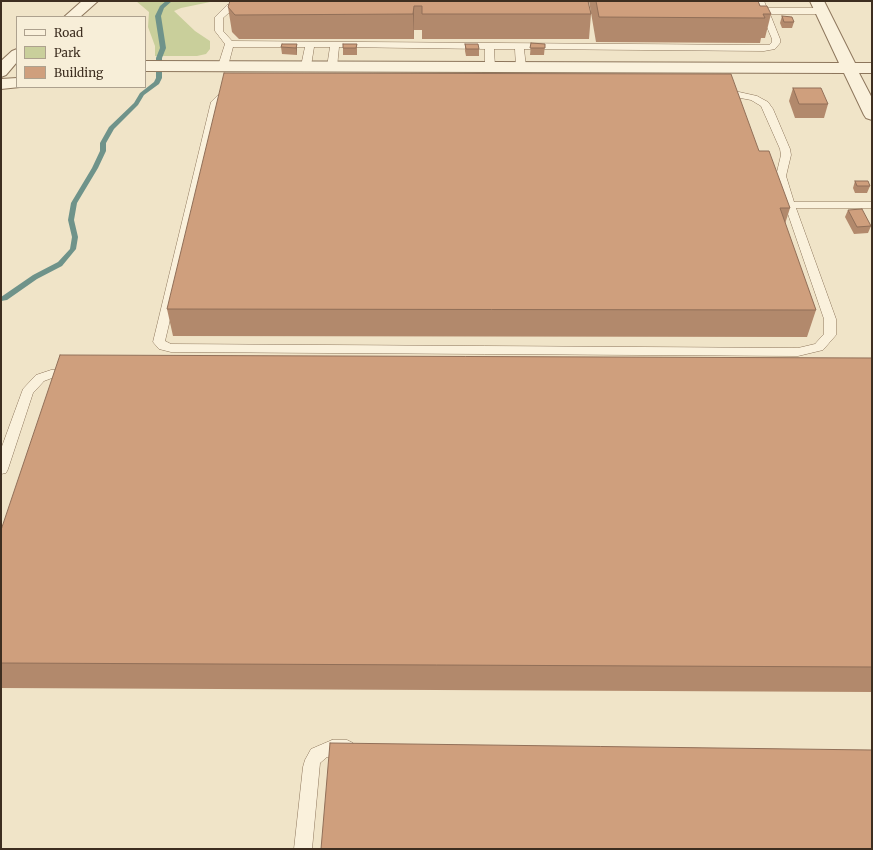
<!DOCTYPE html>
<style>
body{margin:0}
#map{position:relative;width:873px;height:850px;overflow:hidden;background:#f0e4c8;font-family:Merriweather,serif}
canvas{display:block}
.frame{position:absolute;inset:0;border:2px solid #3d2e20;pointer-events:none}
.legend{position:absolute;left:16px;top:16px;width:130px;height:72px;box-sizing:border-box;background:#f7eed8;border:1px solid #ada18e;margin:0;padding:5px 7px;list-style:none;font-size:12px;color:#3d2e20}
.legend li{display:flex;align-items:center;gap:8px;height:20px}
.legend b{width:20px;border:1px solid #ada18e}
</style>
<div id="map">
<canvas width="873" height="850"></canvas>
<div class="frame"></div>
<ul class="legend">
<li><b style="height:5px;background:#faf1dc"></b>Road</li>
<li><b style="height:11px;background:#c9cf9b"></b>Park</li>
<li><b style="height:11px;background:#cf9f7d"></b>Building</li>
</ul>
</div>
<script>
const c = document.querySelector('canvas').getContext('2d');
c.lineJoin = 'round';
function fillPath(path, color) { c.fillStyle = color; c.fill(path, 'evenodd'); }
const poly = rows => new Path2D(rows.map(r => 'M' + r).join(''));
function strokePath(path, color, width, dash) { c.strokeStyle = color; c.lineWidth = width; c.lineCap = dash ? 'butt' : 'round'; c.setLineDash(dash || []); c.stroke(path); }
const green = poly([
 [136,1,215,1,181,8,174,11,195,31,210,41,210,49,206,54,197,56,155,56,155,46,148,27,149,12]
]);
const stream = poly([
 [166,1,172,1,164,8,161,16,166,48,162,58,162,78,159,84,144,95,138,105,114,129,106,143,106,151,98,168,77,203,74,220,78,237,76,249,62,266,37,279,7,300,1,301,1,297,33,275,58,262,70,249,72,237,68,220,71,203,92,168,100,151,100,143,109,127,134,103,140,93,154,82,156,78,156,58,160,48,155,16,160,6,166,1]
]);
const service = poly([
 [246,1,261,1,260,3,233,9,223,18,223,31,232,41,764,45,769,45,772,42,772,39,756,1,764,1,767,8,822,8,826,11,822,14,770,14,780,39,780,43,775,49,764,51,524,49,526,67,521,70,516,67,515,49,494,49,495,67,490,70,485,67,485,49,339,47,337,67,332,70,327,67,330,47,314,47,311,66,306,69,301,66,305,47,233,47,228,66,223,69,220,68,218,66,225,44,215,31,215,17,227,5,246,1],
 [730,90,757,96,768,102,773,109,790,149,791,155,786,176,794,202,872,202,872,208,796,208,836,319,836,335,823,350,798,356,171,352,159,349,153,342,211,102,219,94,233,91,730,90],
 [730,96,751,100,761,106,780,149,781,155,776,176,777,182,824,319,824,334,815,344,798,348,171,344,165,341,221,103,225,98,233,97,730,96],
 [71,369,75,370,77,373,75,376,52,378,44,381,33,393,8,469,6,473,1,474,1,449,23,389,36,375,51,370,71,369],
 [332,740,347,740,353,743,355,748,353,753,347,756,327,757,320,763,312,849,294,849,303,767,305,760,311,749,332,740]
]);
const minor = poly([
 [82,1,98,1,80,17,64,17,82,1],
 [810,1,824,1,855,63,872,63,872,73,859,73,872,98,872,120,866,118,864,115,844,73,145,71,145,61,839,63,810,1],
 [17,49,17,62,6,75,1,77,1,61,12,51,17,49],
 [17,78,17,87,20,87,1,89,1,79,17,78]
]);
const wall = poly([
 [588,1,591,14,589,39,422,39,422,30,414,30,414,39,239,39,232,32,228,7],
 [589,1,758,1,760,6,771,14,765,38,761,38,760,43,596,42],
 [782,16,794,22,792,28,782,28,780,23],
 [531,43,545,44,544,55,530,55],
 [297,44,297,55,282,54,281,47],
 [357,44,357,55,343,55,343,48],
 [465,44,479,49,479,56,466,56,465,51],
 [793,88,828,104,824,118,795,118,789,101],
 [759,151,790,208,785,224,816,310,807,337,173,336,167,309],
 [855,181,870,186,867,193,855,193,853,188],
 [848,210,871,226,868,233,854,234,845,217],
 [872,358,872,692,1,688,1,530]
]);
const shadedWall = poly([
 [414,6,414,39,413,14],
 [297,44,297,55,296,48]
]);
const building = poly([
 [230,1,588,1,591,14,422,14,422,6,414,6,413,14,235,15,228,7,230,1],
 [596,1,758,1,760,6,767,6,771,14,763,14,765,18,599,17,596,1],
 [782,16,792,17,794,22,784,22,782,16],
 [531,43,545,44,545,48,530,48,531,43],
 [282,44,297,44,296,48,281,47,282,44],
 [343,44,357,44,356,48,343,48,343,44],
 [465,44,478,44,479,49,466,49,465,44],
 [224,73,731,74,759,151,769,151,790,208,780,208,816,310,167,309,224,73],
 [793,88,821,88,828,104,799,104,793,88],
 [855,181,868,181,870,186,857,186,855,181],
 [862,209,871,226,857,227,848,210,862,209],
 [60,355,872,358,872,667,1,663,1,530,60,355],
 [330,743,872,750,872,849,321,849,330,743]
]);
fillPath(green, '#c9cf9b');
fillPath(stream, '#6f938a');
strokePath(service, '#8d765c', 1);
strokePath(minor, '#8d765c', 2);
fillPath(service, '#faf1dc');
fillPath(minor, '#faf1dc');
fillPath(wall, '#b2896c');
fillPath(shadedWall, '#916f58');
fillPath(building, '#cf9f7d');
strokePath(building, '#916f58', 1);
</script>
